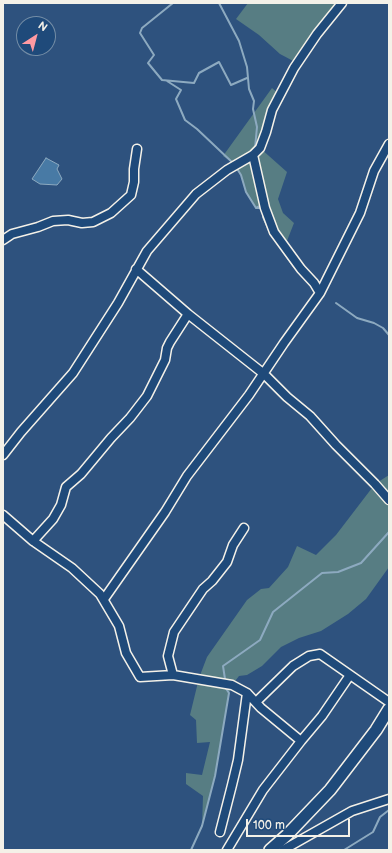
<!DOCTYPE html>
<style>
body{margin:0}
#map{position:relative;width:392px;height:853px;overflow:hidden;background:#2e527e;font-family:"Balsamiq Sans",sans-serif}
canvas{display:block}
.frame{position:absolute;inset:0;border:4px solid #f4f1e8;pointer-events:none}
.north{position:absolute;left:16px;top:16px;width:40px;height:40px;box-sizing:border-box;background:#1f4a7a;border:1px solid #748da6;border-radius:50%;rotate:36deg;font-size:11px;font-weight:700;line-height:16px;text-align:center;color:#f4f1e8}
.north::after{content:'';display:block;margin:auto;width:14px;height:18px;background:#ff9aa2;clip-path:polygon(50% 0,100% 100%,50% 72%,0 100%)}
.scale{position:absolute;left:246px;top:819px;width:104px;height:18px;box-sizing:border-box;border:2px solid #f4f1e8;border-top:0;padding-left:5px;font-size:12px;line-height:14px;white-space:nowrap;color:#f4f1e8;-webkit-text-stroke:3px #1f4a7a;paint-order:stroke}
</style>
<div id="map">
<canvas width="392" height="853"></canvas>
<div class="frame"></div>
<div class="north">N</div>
<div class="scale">100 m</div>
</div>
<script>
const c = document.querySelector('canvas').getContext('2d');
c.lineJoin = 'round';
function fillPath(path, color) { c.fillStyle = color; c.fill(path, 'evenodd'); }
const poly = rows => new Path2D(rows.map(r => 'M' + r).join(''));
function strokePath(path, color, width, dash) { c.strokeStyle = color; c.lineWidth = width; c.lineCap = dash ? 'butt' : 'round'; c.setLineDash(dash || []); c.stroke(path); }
const green = poly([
 [248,3,341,3,297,63,280,54,259,35,236,19],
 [272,88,280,95,260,148,287,172,278,199,283,213,294,223,285,246,264,204,256,208,246,192,241,175,232,162,223,156],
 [389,475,389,567,366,599,348,614,321,631,299,638,281,647,262,666,247,675,239,676,232,685,229,693,215,776,202,826,203,796,186,784,186,773,202,775,210,742,197,743,196,720,190,715,199,678,207,657,247,600,261,589,269,588,288,567,297,546,316,555,336,535,375,484]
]);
const water = poly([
 [46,158,59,165,57,169,62,179,57,185,40,184,32,179,46,158]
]);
const stream = poly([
 [173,3,142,28,140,33,154,55,148,63,162,80,194,83,199,73,219,62,231,85,247,78],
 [219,3,239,41,247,67,249,89,254,101,253,109,257,127,255,148],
 [167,81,181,90,176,99,185,120,197,129,234,164],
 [236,167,241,175,246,192,256,208],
 [264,187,268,202,267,203],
 [262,205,256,208,261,208,263,213,263,217,270,232],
 [277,243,294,267],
 [336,303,357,318,374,323,383,328,389,335],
 [225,679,223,666,260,640,273,612,322,573,338,572,361,563,389,532],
 [191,850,202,826,215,776,229,693,225,687],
 [344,850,373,832,380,817,389,810]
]);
const street = poly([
 [3,240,12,234,38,227,53,221,68,220,82,223,93,222,111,213,131,195,134,182,134,169,137,149],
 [136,269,188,314,264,374,287,397,310,416,336,445,375,484,389,500],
 [320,293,360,213,374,171,389,144],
 [3,455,21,432,73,373,118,303,147,251,196,194,227,170,253,155,260,148,266,132,272,110,294,68,317,34,342,3],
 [3,515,33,541,72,568,100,594,119,626,126,653,140,677,173,675,232,685,247,693,261,708,301,741,263,790,227,850],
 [33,541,53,519,61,505,66,487,81,474,111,438,130,418,147,396,165,360,167,348,170,342,188,314],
 [104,599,165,512,187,476,249,395,284,343,320,293,314,283,301,269,274,232,265,208,253,155],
 [173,675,168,656,174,632,203,589,212,581,227,562,233,545,244,528],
 [256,702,293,666,309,656,320,654,389,702],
 [301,741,322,716,350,675],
 [220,832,232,785,238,760,247,693],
 [283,850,352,811,389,799]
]);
const secondary = poly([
 [270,850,287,835,330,790,376,730,389,709]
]);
fillPath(green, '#577d83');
fillPath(water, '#487aa5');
strokePath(water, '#8daac0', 1);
strokePath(stream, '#8daac0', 2);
strokePath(street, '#f4f1e8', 11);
strokePath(secondary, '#f4f1e8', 14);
strokePath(street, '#1f4a7a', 8);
strokePath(secondary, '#1f4a7a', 11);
</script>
